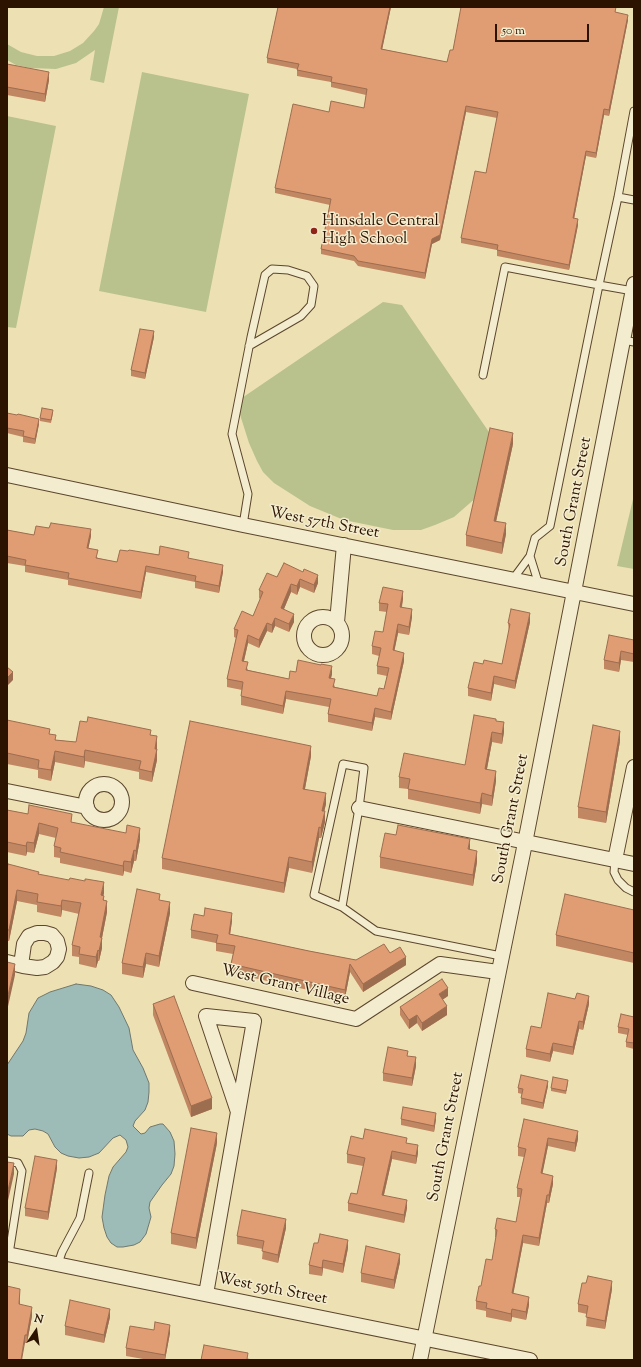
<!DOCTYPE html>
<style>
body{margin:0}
#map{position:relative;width:641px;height:1367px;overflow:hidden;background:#ede1b4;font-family:"Sorts Mill Goudy",serif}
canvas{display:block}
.frame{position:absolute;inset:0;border:8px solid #2c1300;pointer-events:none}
.north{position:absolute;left:16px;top:1311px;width:40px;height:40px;-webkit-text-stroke:3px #f3ecce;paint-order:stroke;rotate:13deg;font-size:11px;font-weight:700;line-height:16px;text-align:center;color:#2c1300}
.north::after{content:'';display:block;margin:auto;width:14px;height:18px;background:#2c1300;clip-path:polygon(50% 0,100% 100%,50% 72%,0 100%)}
.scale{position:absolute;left:495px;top:24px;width:94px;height:18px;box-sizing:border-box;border:2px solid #2c1300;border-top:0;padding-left:5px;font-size:12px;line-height:14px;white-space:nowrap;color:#2c1300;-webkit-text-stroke:3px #f3ecce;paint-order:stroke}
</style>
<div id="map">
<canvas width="641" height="1367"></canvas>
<div class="frame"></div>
<div class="north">N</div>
<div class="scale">50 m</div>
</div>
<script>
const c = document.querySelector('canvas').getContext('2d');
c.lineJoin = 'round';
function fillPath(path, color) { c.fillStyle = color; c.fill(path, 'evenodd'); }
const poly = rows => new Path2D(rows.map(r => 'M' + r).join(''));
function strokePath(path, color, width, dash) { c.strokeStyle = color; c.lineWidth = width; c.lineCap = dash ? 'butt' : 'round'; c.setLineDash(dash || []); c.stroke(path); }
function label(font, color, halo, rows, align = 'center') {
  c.font = font + ' "Sorts Mill Goudy",serif'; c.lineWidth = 3; c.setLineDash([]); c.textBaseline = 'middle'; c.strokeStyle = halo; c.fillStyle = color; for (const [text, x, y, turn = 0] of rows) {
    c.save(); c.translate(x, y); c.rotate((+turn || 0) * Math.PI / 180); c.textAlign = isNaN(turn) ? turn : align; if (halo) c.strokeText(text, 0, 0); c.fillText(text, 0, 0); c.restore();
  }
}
const green = poly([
 [104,7,119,7,104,83,90,80,95,50,76,63,56,69,30,68,16,65,7,60,7,44,21,52,37,56,54,56,70,51,83,43,94,31,99,24],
 [142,72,249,94,206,312,99,291],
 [7,116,56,126,16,328,7,327],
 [383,302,402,305,491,435,478,496,454,517,435,525,421,530,393,530,344,520,310,506,274,483,263,472,257,461,249,443,236,402],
 [634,495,634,569,617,566]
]);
const water = poly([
 [76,984,91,986,103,990,111,995,119,1007,129,1028,133,1050,143,1068,149,1083,149,1092,148,1102,145,1110,135,1121,133,1126,141,1134,145,1133,150,1127,160,1124,163,1124,170,1132,174,1141,175,1154,174,1166,171,1174,162,1185,150,1202,149,1208,151,1217,146,1234,140,1242,134,1245,123,1247,117,1247,111,1243,107,1237,104,1228,102,1217,105,1195,109,1176,113,1167,126,1152,128,1147,126,1140,120,1135,113,1138,99,1153,89,1157,79,1158,68,1156,61,1153,55,1147,48,1134,43,1131,35,1129,29,1130,23,1136,11,1136,7,1134,7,1065,23,1041,26,1033,29,1013,38,998,50,992,76,984]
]);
const lane = poly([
 [618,197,634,200],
 [623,340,634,342],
 [483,375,505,267,599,285,618,197,634,111],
 [243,525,248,494,232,434,251,337,265,275,272,269,288,270,307,276,314,286,311,305,301,316,249,346],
 [530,556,535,538,550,526,599,285,633,291],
 [513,579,530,556,539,585],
 [615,860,614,872,618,880,626,888,634,892],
 [342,907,314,895,343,764,364,768,359,808,342,907,376,931,501,956],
 [7,1161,18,1163,22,1171,9,1254],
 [58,1264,62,1252,80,1218,89,1173]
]);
const street = poly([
 [7,475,243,525,634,604],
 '304 636a19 19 0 1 1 38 0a19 19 0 1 1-38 0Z',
 [337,622,344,545],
 '86 802a18 18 0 1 1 36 0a18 18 0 1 1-36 0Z',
 [7,791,87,807],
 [359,808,634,864],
 [615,860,634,767],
 [7,962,23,966,37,968,45,967,53,962,57,957,59,949,57,941,52,935,45,933,37,933,29,936,24,944,21,965],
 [193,983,356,1019,440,964,498,972],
 [7,1254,530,1360],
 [206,1294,209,1277,254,1021,206,1016,238,1112],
 [420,1360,525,843,634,284]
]);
const wall = poly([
 [278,7,391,7,382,49,447,62,453,50,616,12,628,20,609,116,604,115,596,158,586,156,574,219,578,225,569,270,497,256,497,250,461,243,461,238,486,173,497,118,466,112,440,240,432,244,425,279,358,266,354,261,321,254,321,249,330,205,275,193,275,188,329,112,364,108,366,95,331,87,331,82,297,76,297,69,267,63,267,58],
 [7,64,49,80,45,102,7,95],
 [154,337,145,379,131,376,131,370],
 [7,413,39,424,35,444,23,442,23,437,7,433],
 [53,413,51,423,40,421,40,418],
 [513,444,496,521,506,534,502,554,466,546,466,535],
 [7,530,34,535,91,536,88,549,98,558,117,562,128,551,189,558,223,572,219,593,195,588,195,582,146,572,141,599,68,585,68,580,25,572,25,566,7,563],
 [284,563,318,583,314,593,300,587,297,595,291,592,284,609,294,622,289,632,275,626,272,633,267,631,259,648,248,643,244,661,248,670,289,679,296,672,332,674,331,678,335,687,377,696,384,689,387,676,377,674,377,666,379,656,372,654,372,646,383,632,387,612,379,611,379,603,403,599,402,607,412,617,409,635,398,633,394,651,404,661,391,720,375,717,372,731,328,722,328,714,329,707,286,699,283,714,241,705,241,696,242,690,227,687,227,679,236,638,234,637,234,629,253,616,260,599,259,598,259,590,277,577],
 [530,622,515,689,494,684,491,701,468,696,468,688,483,664,502,664,509,632,508,623],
 [634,640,634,662,621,660,619,672,604,669,604,660],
 [7,720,50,734,56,740,76,742,151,735,157,747,157,760,152,782,139,779,139,772,85,761,84,768,55,762,51,781,38,778,38,770,7,764],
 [496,721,504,732,502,744,492,742,487,769,496,781,492,806,482,804,480,814,408,799,408,789,399,788,399,777,465,765],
 [620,741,606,823,578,818,578,807],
 [311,756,305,789,326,804,324,811,325,822,321,838,319,838,312,873,289,868,284,893,162,869,162,858],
 [7,810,72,822,140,839,136,861,134,861,131,873,124,871,123,876,60,863,60,858,54,857,54,846,56,838,39,834,34,853,27,852,26,856,7,852],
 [470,850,477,862,473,886,380,868,380,857],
 [7,869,39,874,104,893,103,896,107,912,102,938,102,948,99,961,98,961,96,968,79,964,79,957,72,956,72,945,79,914,62,910,61,917,37,912,37,905,17,901,9,941,7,941],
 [160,901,170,913,159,967,146,964,143,978,122,974,122,963],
 [634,910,634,963,556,946,556,935],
 [204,916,232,921,230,934,309,951,356,960,390,953,406,965,363,992,350,972,345,998,231,973,231,964,233,954,216,951,216,943,191,938,191,930],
 [448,996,442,1000,447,1015,422,1031,417,1023,409,1029,400,1015,400,1007],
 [153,1004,212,1109,191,1117,153,1015],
 [589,1004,583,1030,579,1029,573,1055,553,1051,550,1062,526,1057,526,1049,541,1028],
 [634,1017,634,1049,626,1047,626,1042,628,1035,618,1033,618,1027],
 [408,1056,416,1066,412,1086,383,1081,383,1073],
 [568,1083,566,1094,551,1091,551,1088],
 [548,1086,543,1109,521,1104,521,1098,522,1094,518,1093,518,1088],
 [401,1119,436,1119,434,1132,401,1125],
 [524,1119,578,1139,575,1152,548,1146,542,1174,553,1184,549,1203,547,1203,539,1246,523,1243,513,1294,529,1305,526,1320,512,1317,511,1322,486,1317,486,1311,476,1309,476,1301,492,1260,496,1237,495,1237,495,1229,516,1222,521,1197,517,1197,517,1188,524,1157,518,1156,518,1147],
 [363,1139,407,1143,418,1153,416,1164,392,1159,384,1195,407,1208,404,1223,348,1211,348,1203,357,1194,363,1166,347,1163,347,1154],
 [217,1143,196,1249,171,1244,171,1233],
 [57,1168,48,1220,25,1216,25,1208],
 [286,1228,278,1263,262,1259,263,1249,237,1244,237,1236],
 [348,1248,343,1273,323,1268,322,1276,309,1274,309,1265],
 [400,1262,394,1289,361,1282,361,1273],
 [612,1289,605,1329,586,1326,587,1314,578,1312,578,1304],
 [20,1297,20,1304,32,1316,27,1343,25,1343,7,1360],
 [110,1317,104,1343,65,1335,65,1326],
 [154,1330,170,1333,165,1360,149,1360,126,1356,126,1348]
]);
const shadedWall = poly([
 [390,7,391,7,381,55,381,49],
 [628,15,628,20,609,116,609,110],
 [49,72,49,80,45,102,45,94],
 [466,106,466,112,440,240,432,244,425,279,425,273,432,239],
 [604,109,604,115,596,158,596,153],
 [586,151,586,156,573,224,573,218],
 [578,219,578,225,569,270,569,265],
 [154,331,154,337,145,379,145,373],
 [39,419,39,424,35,444,35,439],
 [513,433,513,444,494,531,494,521],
 [8,511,8,518,7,523,7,516],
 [506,523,506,534,502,554,502,543],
 [91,529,91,536,87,555,87,548],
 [223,565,223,572,219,593,219,586],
 [146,566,146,572,141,599,141,592],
 [318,575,318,583,314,593,314,585],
 [300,579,300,587,297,595,297,586],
 [291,584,291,592,281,616,281,608],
 [403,591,403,599,400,615,400,607],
 [412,609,412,617,409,635,409,627],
 [530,613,530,622,515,689,515,681],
 [294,614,294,622,289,632,289,624],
 [275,618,275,626,272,633,272,625],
 [267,623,267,631,259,648,259,640],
 [398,624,398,633,393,658,393,650],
 [248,635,248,643,242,669,242,661],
 [621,651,621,660,619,672,619,663],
 [404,653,404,661,391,720,391,712],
 [332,666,332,674,329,686,329,678],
 [13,672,13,680,7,686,7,678],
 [494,676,494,684,491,701,491,693],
 [286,691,286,699,283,714,283,706],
 [375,708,375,717,372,731,372,723],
 [504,722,504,732,502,744,502,734],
 [620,731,620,741,606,823,606,812],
 [492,732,492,742,485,779,485,769],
 [157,736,157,760,152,782,152,772,155,749],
 [311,746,311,756,303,799,303,789],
 [85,750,85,761,84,768,84,757],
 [55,751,55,762,51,781,51,770],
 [496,771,496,781,492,806,492,796],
 [326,793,326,804,322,821,322,811],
 [482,793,482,804,480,814,480,803],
 [325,811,325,822,321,838,321,828],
 [39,823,39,834,34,853,34,843],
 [319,827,319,838,312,873,312,862],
 [140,828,140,839,136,861,136,851],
 [470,839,470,850,468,849],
 [27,842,27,852,26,856,26,846],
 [134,850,134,861,131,873,131,862],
 [477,851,477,862,473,886,473,875],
 [289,857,289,868,284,893,284,883],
 [124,861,124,871,123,876,123,866],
 [104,882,104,893,101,906,101,895],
 [17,890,17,901,9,941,9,930],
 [62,900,62,910,61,917,61,906],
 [107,901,107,912,100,948,100,937],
 [170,902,170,913,159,967,159,956],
 [232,913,232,921,229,942,229,934],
 [102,938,102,948,99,961,99,951],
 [98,950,98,961,96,968,96,957],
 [146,953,146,964,143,978,143,967],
 [406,957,406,965,363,992,363,984],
 [15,964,15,975,7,1011,7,1000],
 [350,964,350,972,345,998,345,990],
 [448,988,448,996,439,1002,439,994],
 [589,996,589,1004,583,1030,583,1022],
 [447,1006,447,1015,422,1031,422,1023],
 [417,1015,417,1023,409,1029,409,1020],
 [579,1021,579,1029,573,1055,573,1047],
 [553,1043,553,1051,550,1062,550,1054],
 [416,1057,416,1066,412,1086,412,1078],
 [548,1081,548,1086,543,1109,543,1103],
 [212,1098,212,1109,191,1117,191,1106],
 [436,1113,436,1119,434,1132,434,1126],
 [578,1131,578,1139,575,1152,575,1143],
 [217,1133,217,1143,196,1249,196,1238],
 [548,1138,548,1146,541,1181,541,1173],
 [418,1145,418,1153,416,1164,416,1156],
 [392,1151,392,1159,382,1203,382,1195],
 [57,1160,57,1168,48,1220,48,1212],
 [14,1163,14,1174,7,1205,7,1195],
 [553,1176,553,1184,549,1203,549,1195],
 [547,1195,547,1203,539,1246,539,1238],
 [407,1200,407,1208,404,1223,404,1215],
 [286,1219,286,1228,278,1263,278,1255],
 [523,1235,523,1243,512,1301,512,1293],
 [348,1240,348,1248,343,1273,343,1264],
 [400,1254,400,1262,394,1289,394,1280],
 [323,1260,323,1268,322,1276,322,1268],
 [612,1281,612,1289,605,1329,605,1321],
 [20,1289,20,1297,19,1312,19,1304],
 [529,1297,529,1305,526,1320,526,1312],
 [32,1307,32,1316,27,1343,27,1335],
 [110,1309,110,1317,104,1343,104,1335],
 [512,1309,512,1317,511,1322,511,1314],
 [170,1325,170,1333,165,1360,165,1355],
 [25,1335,25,1343,22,1360,21,1360]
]);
const building = poly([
 [278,7,390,7,381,49,447,62,450,50,453,50,461,7,616,7,615,12,628,15,609,110,604,109,596,153,586,151,573,218,578,219,569,265,497,250,498,245,461,238,475,171,486,173,498,112,466,106,440,235,432,239,425,273,358,261,354,256,321,249,331,199,275,188,293,104,329,112,331,101,364,108,367,89,331,82,332,77,297,70,299,64,267,58,278,7],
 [7,64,49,72,45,94,7,87,7,64],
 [140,329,154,331,145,373,131,370,140,329],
 [42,408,53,410,51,420,40,418,42,408],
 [7,413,17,415,18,414,39,419,35,439,23,436,24,431,7,428,7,413],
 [490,428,513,433,494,521,506,523,502,543,466,535,490,428],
 [51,523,91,529,87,548,98,550,96,558,117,562,120,550,128,551,129,550,159,555,160,546,189,552,188,558,223,565,219,586,195,581,196,576,146,566,141,592,68,578,69,573,25,565,26,560,7,556,7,530,34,535,36,526,49,528,51,523],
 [284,563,303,572,304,569,318,575,314,585,300,579,297,586,291,584,281,608,294,614,289,624,275,618,272,625,267,623,259,640,248,635,242,661,248,662,246,670,289,679,290,671,296,672,298,660,321,665,321,664,332,666,329,678,335,679,333,687,377,696,379,688,384,689,389,668,377,666,381,648,372,646,375,631,383,632,388,604,379,603,383,587,403,591,400,607,412,609,409,627,398,624,393,650,404,653,391,712,375,708,372,723,328,714,331,699,286,691,283,706,241,696,243,682,227,679,238,630,234,629,242,611,253,616,263,592,259,590,267,573,277,577,284,563],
 [511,609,530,613,515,681,494,676,491,693,468,688,474,662,483,664,484,660,502,664,510,624,508,623,511,609],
 [609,635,634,640,634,654,621,651,619,663,604,660,609,635],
 [7,667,13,672,7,678,7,667],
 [474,715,496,719,496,721,504,722,502,734,492,732,485,769,496,771,492,796,482,793,480,803,408,789,410,779,399,777,404,753,465,765,474,715],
 [88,717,151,730,150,735,157,736,155,749,157,749,152,772,139,769,141,761,85,750,84,757,55,751,51,770,38,768,39,760,7,753,7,720,50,729,49,734,56,735,55,740,76,742,80,721,87,722,88,717],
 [190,721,311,746,303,789,326,793,322,811,325,811,321,828,319,827,312,862,289,857,284,883,162,858,190,721],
 [593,725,620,731,606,812,578,807,593,725],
 [29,805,72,814,71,822,126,833,127,825,140,828,136,851,134,850,131,862,124,861,123,866,60,852,61,848,54,846,58,828,39,823,34,843,27,842,26,846,7,842,7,810,28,814,29,805],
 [398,825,470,839,468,849,477,851,473,875,380,857,385,833,396,835,398,825],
 [8,864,39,872,38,874,69,880,70,878,85,881,85,879,86,879,104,882,101,895,104,896,103,900,107,901,100,937,102,938,99,951,98,950,96,957,79,954,80,947,72,945,81,903,62,900,61,906,37,902,38,894,17,890,9,930,7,930,7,869,8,864],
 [137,889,160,894,159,900,170,902,159,956,146,953,143,967,122,963,137,889],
 [565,894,634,910,634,953,556,935,565,894],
 [205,908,232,913,229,934,309,951,356,960,384,944,390,953,400,947,406,957,363,984,350,964,345,990,231,964,235,946,216,943,218,935,191,930,194,914,204,916,205,908],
 [7,962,15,964,7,1000,7,962],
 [442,979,448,988,439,994,447,1006,422,1023,417,1015,409,1020,400,1007,442,979],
 [548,993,575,999,577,993,589,996,583,1022,579,1021,573,1047,553,1043,550,1054,526,1049,531,1026,541,1028,548,993],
 [174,996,212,1098,191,1106,153,1004,174,996],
 [621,1014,634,1017,634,1043,626,1042,629,1029,618,1027,621,1014],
 [388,1047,408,1051,407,1056,416,1057,412,1078,383,1073,388,1047],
 [521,1075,548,1081,543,1103,521,1098,523,1089,518,1088,521,1075],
 [553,1077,568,1080,566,1091,551,1088,553,1077],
 [403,1107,436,1113,434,1126,401,1119,403,1107],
 [524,1119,578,1131,575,1143,548,1138,541,1173,553,1176,549,1195,547,1195,539,1238,523,1235,512,1293,529,1297,526,1312,512,1309,511,1314,486,1308,487,1303,476,1301,479,1286,481,1286,486,1259,492,1260,497,1230,495,1229,497,1218,516,1222,522,1189,517,1188,526,1149,518,1147,524,1119],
 [191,1128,217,1133,196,1238,171,1233,191,1128],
 [365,1129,407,1138,406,1143,418,1145,416,1156,392,1151,382,1195,407,1200,404,1215,348,1203,351,1193,357,1194,365,1158,347,1154,351,1136,363,1139,365,1129],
 [35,1156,57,1160,48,1212,25,1208,35,1156],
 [7,1162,14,1163,7,1195,7,1162],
 [242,1210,286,1219,278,1255,262,1251,264,1241,237,1236,242,1210],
 [320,1234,348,1240,343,1264,323,1260,322,1268,309,1265,314,1243,318,1243,320,1234],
 [366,1246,400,1254,394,1280,361,1273,366,1246],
 [588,1276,612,1281,605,1321,586,1317,588,1306,578,1304,582,1283,586,1283,588,1276],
 [7,1286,20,1289,19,1304,32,1307,27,1335,25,1335,21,1360,7,1360,7,1286],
 [70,1300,110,1309,104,1335,65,1326,70,1300],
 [155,1322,170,1325,165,1355,126,1348,130,1326,154,1330,155,1322],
 [204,1345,248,1353,247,1359,253,1360,201,1360,204,1345]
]);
const markers = [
 [314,231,4,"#8f2418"]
];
const poiNames = [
 ["Hinsdale Central",322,222],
 ["High School",322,240]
];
const streetNames = [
 ["South Grant Street",575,502,-79],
 ["West 57th Street",324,524,11],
 ["South Grant Street",512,819,-79],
 ["West Grant Village",285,986,13],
 ["South Grant Street",447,1137,-79],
 ["West 59th Street",272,1290,11]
];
fillPath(green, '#b9c28c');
fillPath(water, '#9dbbb7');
strokePath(water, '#70786e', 1);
strokePath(lane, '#5c462d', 9);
strokePath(street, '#5c462d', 16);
strokePath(lane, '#f3ecce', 7);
strokePath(street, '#f3ecce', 14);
fillPath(wall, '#c18662');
fillPath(shadedWall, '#9d6d50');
fillPath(building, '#e09c72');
strokePath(building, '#9d6d50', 1);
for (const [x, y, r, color] of markers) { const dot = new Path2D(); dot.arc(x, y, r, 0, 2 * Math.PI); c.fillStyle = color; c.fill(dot); strokePath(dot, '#f3ecce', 1.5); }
label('16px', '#2c1300', '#f3ecce', poiNames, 'left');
label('16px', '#2c1300', '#f3ecce', streetNames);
</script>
